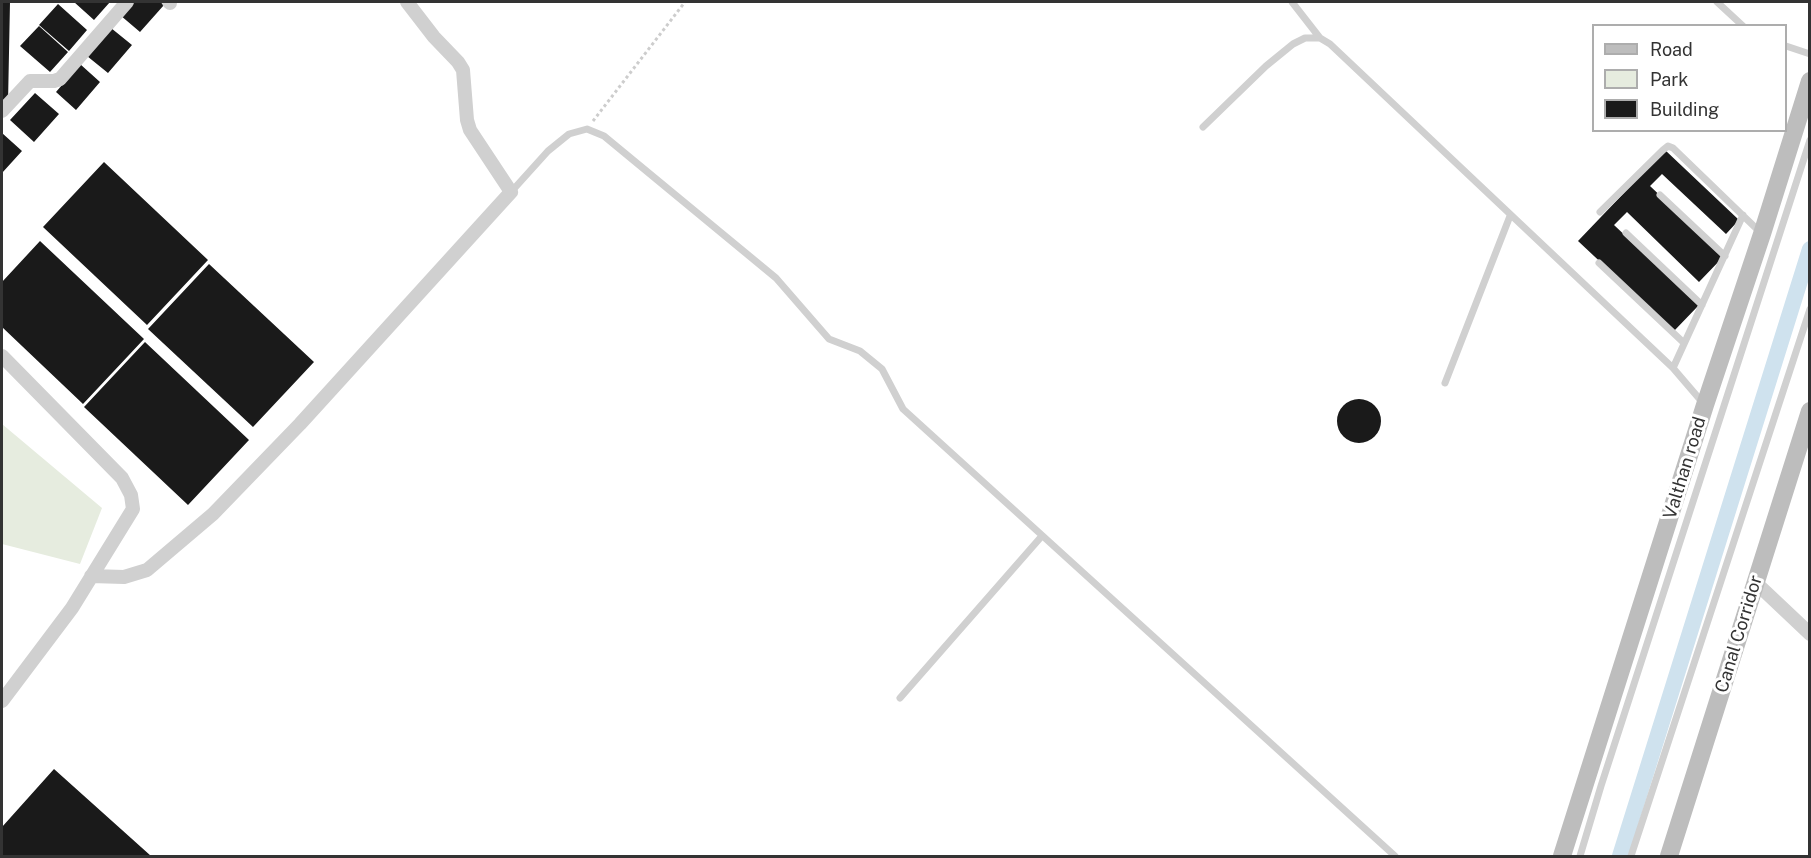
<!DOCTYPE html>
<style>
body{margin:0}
#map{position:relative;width:1811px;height:858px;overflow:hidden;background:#fff;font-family:"Public Sans",sans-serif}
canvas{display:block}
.frame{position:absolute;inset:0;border:3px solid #333;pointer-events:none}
.legend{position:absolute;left:1592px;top:24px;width:195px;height:108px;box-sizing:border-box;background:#fff;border:2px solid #adadad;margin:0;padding:8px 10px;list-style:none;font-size:18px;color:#333}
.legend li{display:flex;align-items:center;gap:12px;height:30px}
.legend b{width:30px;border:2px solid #adadad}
</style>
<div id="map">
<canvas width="1811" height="858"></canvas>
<div class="frame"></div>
<ul class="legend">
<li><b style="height:8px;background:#bdbdbd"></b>Road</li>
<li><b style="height:16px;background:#e6ecdf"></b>Park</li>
<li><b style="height:16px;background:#1a1a1a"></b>Building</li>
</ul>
</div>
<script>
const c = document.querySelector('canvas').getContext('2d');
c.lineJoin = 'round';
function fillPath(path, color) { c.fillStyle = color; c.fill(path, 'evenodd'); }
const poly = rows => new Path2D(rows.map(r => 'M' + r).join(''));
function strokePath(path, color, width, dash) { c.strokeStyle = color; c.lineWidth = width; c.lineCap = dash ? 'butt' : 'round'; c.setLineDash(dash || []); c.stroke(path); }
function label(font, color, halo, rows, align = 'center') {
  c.font = font + ' "Public Sans",sans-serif'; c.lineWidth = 6; c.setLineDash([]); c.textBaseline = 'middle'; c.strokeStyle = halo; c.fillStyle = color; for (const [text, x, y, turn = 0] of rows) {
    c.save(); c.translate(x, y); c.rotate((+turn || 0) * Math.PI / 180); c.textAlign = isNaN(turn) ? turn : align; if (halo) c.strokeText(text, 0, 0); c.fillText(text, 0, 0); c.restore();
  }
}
const green = poly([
 [2,424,102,508,80,564,2,544]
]);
const canal = poly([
 [1620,856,1810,249]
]);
const building = poly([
 [2,2,10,2,8,103,2,103],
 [74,2,110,2,94,20],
 [131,2,160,2,164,5,140,32,120,15],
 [58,4,87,30,69,51,39,25],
 [39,26,68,52,50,72,20,46],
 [111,28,132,45,108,73,87,56],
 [80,64,100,82,76,110,56,92],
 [35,93,59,114,34,142,10,120],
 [2,133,22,151,2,173],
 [1665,150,1739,220,1726,234,1662,174,1650,186,1724,256,1699,282,1627,212,1614,225,1699,305,1674,331,1578,241],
 [104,162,208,260,147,325,43,227],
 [40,241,144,339,83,404,2,327,2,282],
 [209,264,314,362,253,427,148,329],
 [145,342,249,440,188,505,84,407],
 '1337 421a22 22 0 1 1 44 0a22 22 0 1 1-44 0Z',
 [54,769,151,856,2,856,2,827]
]);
const path = poly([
 [593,121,685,2]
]);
const lane = poly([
 [1292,2,1320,38],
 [1717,2,1743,26],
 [1786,46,1810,54],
 [1203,127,1266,66,1293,44,1305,38,1320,38,1330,44,1673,368,1703,403],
 [511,192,548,151,569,134,587,129,604,136,776,278,829,339,860,351,882,369,903,409,1395,856],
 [1660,195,1725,256],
 [1600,212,1663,150,1668,146,1673,148,1761,233],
 [1626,233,1702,305],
 [1599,263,1684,343],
 [1673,368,1743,215],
 [1445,383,1510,216],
 [900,698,1041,537],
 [1580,856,1601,786,1810,140],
 [1631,856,1810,309]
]);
const street = poly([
 [169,2,170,3],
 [2,111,30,81,54,81,60,79,127,2],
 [2,356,122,478,131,495,133,509,72,608,2,701],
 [91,576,124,577,147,570,213,514,300,424,511,192,470,130,467,120,463,70,458,62,434,37,407,2],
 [1755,582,1810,634]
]);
const secondary = poly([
 [1562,856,1705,405,1762,234,1810,81],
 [1669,856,1810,411]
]);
const streetNames = [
 ["Valthan road",1685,468,-73],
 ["Canal Corridor",1739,634,-73]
];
fillPath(green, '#e6ecdf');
strokePath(canal, '#cfe2ee', 16);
fillPath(building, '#1a1a1a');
strokePath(path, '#cdcdcd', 3, [3, 3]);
strokePath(lane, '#d0d0d0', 7);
strokePath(street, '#d0d0d0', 14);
strokePath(secondary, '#bdbdbd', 18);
label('18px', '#333', '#fff', streetNames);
</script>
